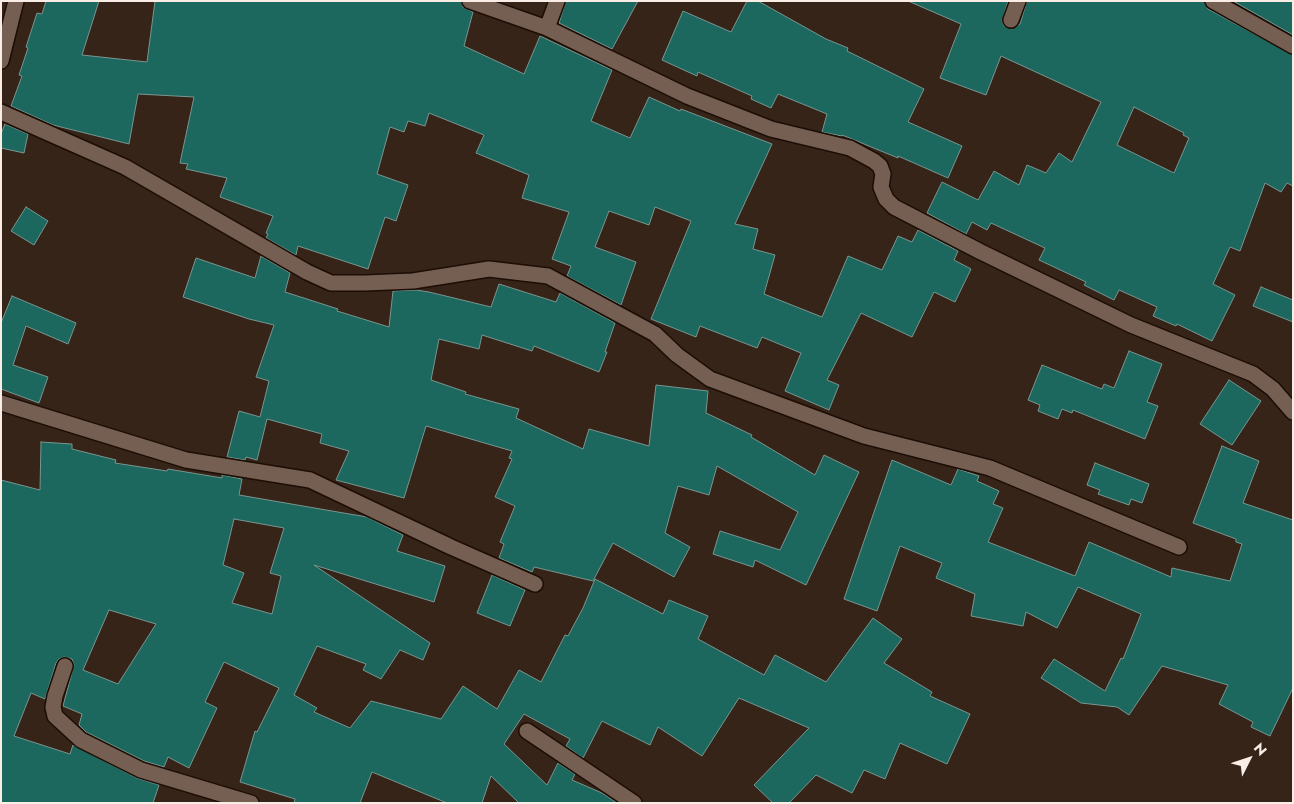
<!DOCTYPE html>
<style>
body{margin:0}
#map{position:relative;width:1294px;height:804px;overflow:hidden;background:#362419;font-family:Jost,sans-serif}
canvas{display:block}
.frame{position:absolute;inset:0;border:2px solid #f9ede6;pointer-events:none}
.north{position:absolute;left:1224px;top:734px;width:50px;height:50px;-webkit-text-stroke:4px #362419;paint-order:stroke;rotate:49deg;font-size:14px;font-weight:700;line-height:20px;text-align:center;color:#f9ede6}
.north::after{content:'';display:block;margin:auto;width:18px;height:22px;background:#f9ede6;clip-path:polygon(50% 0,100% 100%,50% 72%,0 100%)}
</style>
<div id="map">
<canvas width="1294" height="804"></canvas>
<div class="frame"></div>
<div class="north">N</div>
</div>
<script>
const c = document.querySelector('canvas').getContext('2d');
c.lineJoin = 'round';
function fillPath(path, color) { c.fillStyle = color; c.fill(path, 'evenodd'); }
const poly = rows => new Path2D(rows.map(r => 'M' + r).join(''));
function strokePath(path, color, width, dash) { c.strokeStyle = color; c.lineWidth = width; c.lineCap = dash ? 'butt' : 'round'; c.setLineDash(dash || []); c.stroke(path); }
const building = poly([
 [46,1,99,1,82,55,147,62,155,1,461,1,463,7,473,12,464,46,524,74,540,36,612,70,591,121,630,138,649,97,680,111,681,109,772,144,735,224,758,229,753,249,775,255,764,294,822,317,848,256,882,270,898,236,912,242,918,230,958,251,954,260,971,269,955,302,934,292,912,337,861,313,827,380,839,385,829,410,785,391,801,353,762,337,757,348,700,326,696,337,651,319,691,221,655,207,649,225,609,211,595,247,636,262,621,305,567,276,571,266,552,259,569,212,522,198,529,175,476,153,484,135,429,113,425,126,408,121,404,132,390,127,377,174,408,185,396,221,385,217,368,269,298,246,296,255,266,238,268,234,266,233,273,216,220,197,227,178,186,169,188,164,180,163,194,97,138,94,129,144,53,125,11,106,22,76,19,75,28,48,26,47,37,13,42,14,46,1],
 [566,1,638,1,612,49,559,23,566,1],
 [747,1,758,1,826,39,848,48,847,51,924,89,908,122,962,146,948,178,898,156,898,158,852,139,842,135,842,136,822,132,827,114,778,94,771,108,751,99,752,96,698,72,697,76,662,60,683,11,731,32,747,1],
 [908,1,1008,1,1002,21,1004,26,1012,29,1020,24,1027,1,1204,1,1208,9,1293,55,1293,186,1287,183,1281,192,1265,183,1240,251,1230,247,1213,284,1235,295,1212,341,1177,324,1176,326,1153,316,1157,307,1119,290,1114,300,1084,285,1086,282,1039,260,1045,248,991,223,987,230,972,222,966,234,927,213,942,182,978,200,994,171,1019,185,1027,165,1046,173,1059,153,1072,162,1101,102,1001,56,986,95,940,78,961,24,908,1],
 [1134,107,1184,133,1183,135,1189,138,1174,173,1117,145,1134,107],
 [1233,1,1293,1,1293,35,1233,1],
 [5,124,28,134,24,153,1,148,1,134,5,124],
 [26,207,48,221,34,245,11,231,26,207],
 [261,256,290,273,285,292,338,309,337,311,389,327,393,291,416,290,429,292,491,307,499,284,556,302,560,293,615,323,605,352,607,352,599,372,534,346,532,351,482,335,479,349,439,339,431,380,466,392,465,394,519,409,516,418,583,449,589,429,649,446,656,385,708,391,706,413,752,435,751,437,815,475,824,455,859,472,806,585,755,560,753,567,713,554,720,531,780,550,798,512,717,466,709,495,678,486,665,533,690,547,674,577,613,543,593,581,534,567,532,572,499,558,504,544,500,542,515,506,495,497,512,459,509,458,512,451,426,426,404,498,336,480,349,451,320,443,322,434,267,419,257,460,246,457,245,460,227,457,239,411,260,417,269,381,256,377,274,325,249,319,183,297,196,258,255,278,261,256],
 [1261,287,1293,300,1293,322,1253,306,1261,287],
 [12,296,76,323,68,344,26,326,13,365,48,377,39,403,1,389,1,323,12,296],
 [1129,351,1162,364,1147,402,1158,406,1145,439,1073,410,1072,413,1062,409,1058,419,1038,411,1040,405,1028,400,1042,365,1102,389,1104,384,1114,388,1129,351],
 [1229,380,1261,401,1232,445,1200,424,1229,380],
 [41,442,72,444,72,449,116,460,115,463,167,471,168,469,222,478,222,475,242,479,239,495,367,517,403,535,397,551,445,566,434,602,314,565,430,643,423,660,400,650,381,679,363,670,366,664,317,646,294,695,317,708,314,712,350,728,371,701,441,719,463,686,497,709,519,670,541,682,565,635,568,636,583,608,595,579,663,614,669,600,708,616,698,639,764,675,775,655,826,682,873,618,902,639,884,663,932,692,930,696,970,714,947,764,900,743,885,779,864,770,852,793,816,775,789,803,773,803,754,785,809,728,739,698,702,756,658,727,650,745,602,721,583,758,566,746,570,739,524,714,504,744,547,785,558,763,575,774,572,780,602,793,617,803,519,803,491,776,482,803,447,803,372,772,360,803,294,803,295,799,240,782,255,731,257,732,279,688,224,662,205,702,217,708,189,768,168,757,164,767,144,761,86,732,79,725,82,714,63,706,74,665,72,659,64,657,59,659,56,663,45,699,31,693,14,736,70,754,73,745,137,778,159,785,153,803,1,803,1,480,40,490,41,442],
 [234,519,284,528,270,573,281,576,272,614,232,603,244,573,223,565,234,519],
 [109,610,156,624,118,684,83,670,109,610],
 [1222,446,1259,461,1243,503,1293,520,1293,688,1270,736,1251,727,1253,722,1219,704,1228,685,1162,666,1129,715,1117,707,1081,703,1041,678,1054,659,1105,691,1121,658,1123,659,1141,614,1078,587,1057,628,1026,612,1023,626,971,616,975,594,936,578,942,563,900,546,877,611,844,599,892,460,951,485,958,469,979,476,977,481,999,491,993,504,1003,508,988,542,1075,576,1089,542,1171,577,1172,568,1230,581,1242,544,1236,542,1236,539,1193,523,1222,446],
 [1095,463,1149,484,1142,503,1131,499,1129,505,1098,494,1100,490,1087,485,1095,463],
 [492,575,525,590,510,626,477,613,492,575]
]);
const street = poly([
 [470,1,547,28,687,96,771,129,850,148,874,161,880,166,883,174,881,187,886,199,894,207,981,252,1131,325,1253,374,1273,389,1293,412],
 [1213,1,1293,46],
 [1011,20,1018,1],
 [547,28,557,1],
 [1,61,16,1],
 [1,112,125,167,307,272,331,283,365,283,413,281,489,269,548,276,655,334,677,355,710,379,864,436,990,468,1179,547],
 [1,403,186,460,310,480,451,547,535,584],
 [65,666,55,696,53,707,55,716,81,740,141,770,251,803],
 [527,731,634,803]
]);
fillPath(building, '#1c675e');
strokePath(building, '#799690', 1);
strokePath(street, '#1d0d04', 18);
strokePath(street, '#755f53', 15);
</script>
